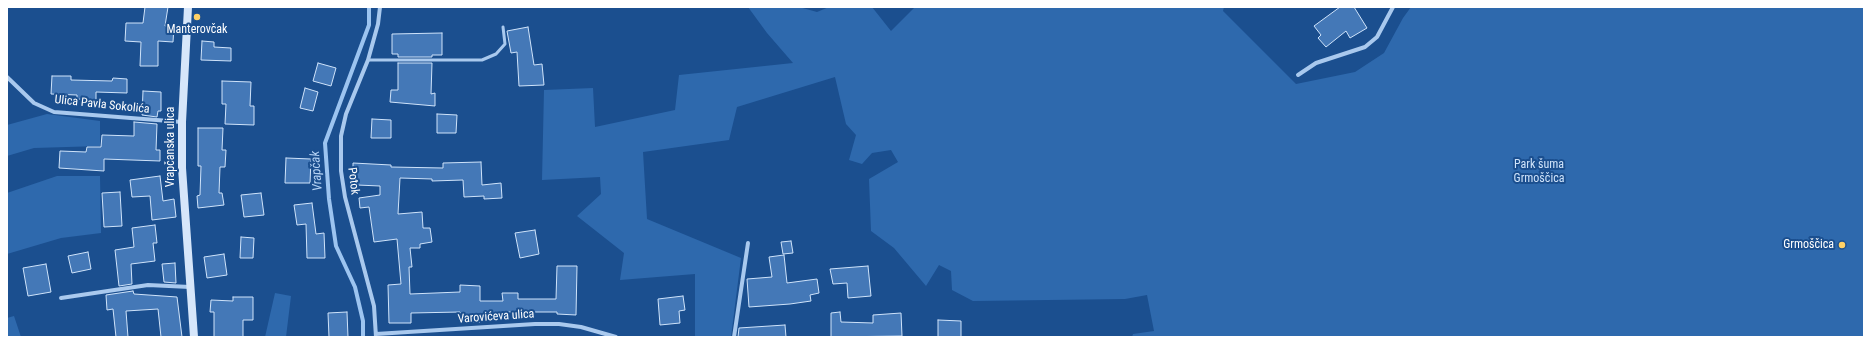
<!DOCTYPE html>
<meta charset="utf-8">
<style>
body{margin:0}
#map{position:relative;width:1871px;height:344px;overflow:hidden;background:#1b4f8f;font-family:"Roboto Condensed",sans-serif}
canvas{display:block}
.frame{position:absolute;inset:0;border:8px solid #fff;pointer-events:none}
</style>
<div id="map">
<canvas width="1871" height="344"></canvas>
<div class="frame"></div>
</div>
<script>
const c = document.querySelector('canvas').getContext('2d');
c.lineJoin = 'round';
function fillPath(path, color) { c.fillStyle = color; c.fill(path, 'evenodd'); }
const poly = rows => new Path2D(rows.map(r => 'M' + r).join(''));
function strokePath(path, color, width, dash) { c.strokeStyle = color; c.lineWidth = width; c.lineCap = dash ? 'butt' : 'round'; c.setLineDash(dash || []); c.stroke(path); }
function label(font, color, halo, rows, align = 'center') {
  c.font = font + ' "Roboto Condensed",sans-serif'; c.lineWidth = 4; c.setLineDash([]); c.textBaseline = 'middle'; c.strokeStyle = halo; c.fillStyle = color; for (const [text, x, y, turn = 0] of rows) {
    c.save(); c.translate(x, y); c.rotate((+turn || 0) * Math.PI / 180); c.textAlign = isNaN(turn) ? turn : align; if (halo) c.strokeText(text, 0, 0); c.fillText(text, 0, 0); c.restore();
  }
}
const green = poly([
 [748,7,799,7,817,12,829,7,872,7,891,31,915,7,1224,7,1223,11,1296,84,1355,72,1384,53,1403,18,1411,7,1864,7,1864,337,1132,337,1133,334,1154,331,1147,295,1125,299,973,301,952,290,951,271,939,265,926,286,894,248,871,231,869,179,898,162,891,150,872,153,862,164,849,160,856,135,846,124,835,77,737,107,729,140,643,152,647,219,741,258,731,337,695,337,695,274,620,280,624,253,577,216,601,194,600,177,542,180,544,90,593,88,595,127,675,110,679,75,793,63,767,33],
 [47,114,100,121,100,146,34,148,7,156,7,125],
 [57,176,100,176,101,233,61,238,7,254,7,193],
 [275,293,291,296,286,337,265,337],
 [14,316,21,337,7,337,7,318]
]);
const stream = poly([
 [363,337,363,321,355,287,336,246,329,199,325,143,369,25,369,7]
]);
const building = poly([
 [145,7,168,7,165,26,174,26,173,42,158,41,158,66,140,66,141,42,125,41,126,23,143,23,145,7],
 [1340,7,1354,7,1367,28,1350,38,1346,31,1326,47,1318,38,1321,35,1314,26,1340,7],
 [528,27,534,65,542,64,544,85,519,86,517,52,511,53,507,31,528,27],
 [442,33,442,55,432,55,432,57,398,57,398,54,392,54,392,34,442,33],
 [202,41,214,42,214,47,231,48,231,61,201,60,202,41],
 [318,63,336,68,331,86,313,81,318,63],
 [398,63,432,63,431,94,435,93,435,106,390,102,391,90,398,90,398,63],
 [52,76,71,76,71,80,112,81,113,78,127,79,127,93,96,92,96,100,77,99,77,95,51,94,52,76],
 [222,81,251,82,250,106,254,106,254,125,225,124,226,104,222,104,222,81],
 [305,88,318,92,313,111,300,108,305,88],
 [143,91,161,92,161,111,158,111,157,117,142,115,143,91],
 [437,114,457,115,456,133,437,133,437,114],
 [372,119,391,120,391,138,371,138,372,119],
 [134,122,157,124,156,150,160,150,160,161,104,159,104,171,59,168,60,151,86,152,87,147,101,147,102,135,134,136,134,122],
 [198,128,223,128,222,150,226,150,225,167,220,167,219,193,222,193,224,205,198,208,197,196,200,195,201,166,198,166,198,128],
 [286,158,311,159,310,183,285,183,286,158],
 [481,162,482,185,501,183,502,198,484,199,484,196,464,197,463,180,432,181,432,179,400,178,398,214,422,212,423,228,430,228,432,242,420,244,420,248,410,248,412,267,409,267,410,294,460,292,460,285,480,286,480,301,503,301,502,293,518,293,518,299,556,299,557,266,577,266,576,315,557,314,557,312,505,312,505,318,480,319,480,322,460,322,460,312,411,313,411,323,389,323,388,285,401,284,397,239,374,242,369,207,360,208,359,198,380,195,380,186,357,185,356,182,353,182,353,163,391,165,391,167,443,168,443,163,481,162],
 [160,176,163,201,174,199,176,217,152,220,150,196,132,197,130,180,160,176],
 [120,192,122,226,104,227,102,193,120,192],
 [261,193,264,215,244,217,241,195,261,193],
 [312,203,316,234,324,233,325,258,307,258,306,224,297,225,294,205,312,203],
 [155,225,157,243,153,243,155,261,131,264,132,284,119,286,115,250,134,247,132,228,155,225],
 [535,230,539,254,520,258,515,233,535,230],
 [241,237,254,238,253,258,240,258,241,237],
 [791,241,793,253,783,254,781,242,791,241],
 [88,252,91,269,72,273,68,256,88,252],
 [224,254,227,275,207,278,204,257,224,254],
 [784,255,787,283,817,279,819,293,810,295,811,301,790,304,749,307,747,279,772,277,769,257,784,255],
 [175,263,176,283,164,282,162,264,175,263],
 [46,264,51,292,28,296,23,268,46,264],
 [868,266,871,296,848,298,847,283,833,284,830,269,868,266],
 [133,291,134,294,177,297,182,337,161,337,158,309,126,311,128,337,116,337,113,309,107,310,106,295,133,291],
 [683,296,685,310,679,311,680,323,660,325,658,299,683,296],
 [233,297,253,297,253,320,243,320,243,337,214,337,214,312,210,312,211,300,233,301,233,297],
 [347,312,348,337,329,337,328,313,347,312],
 [840,312,841,322,873,323,873,315,901,313,902,336,831,337,831,313,840,312],
 [938,320,961,321,961,337,938,337,938,320],
 [785,325,786,337,738,337,739,328,785,325]
]);
const service = poly([
 [368,60,482,60,496,54,505,44,503,27]
]);
const minor = poly([
 [1298,75,1316,63,1365,47,1377,37,1393,7],
 [7,77,34,103,54,112,182,122],
 [61,298,148,285,190,287],
 [376,334,535,324,559,324,581,327,616,337],
 [376,337,374,306,345,197,341,171,341,136,346,114,368,60,378,24,380,7],
 [734,337,748,243]
]);
const secondary = poly([
 [188,7,182,122,182,168,194,337]
]);
const markers = [
 [197,17,4,"#ffd166"],
 [1842,245,4,"#ffd166"]
];
const poiNames = [
 ["Manterovčak",197,30],
 ["Grmoščica",1834,245,"right"]
];
const streetNames = [
 ["Ulica Pavla Sokolića",102,105,6],
 ["Vrapčanska ulica",171,147,-90],
 ["Potok",353,181,83],
 ["Varovićeva ulica",496,317,-4]
];
const parkNames = [
 ["Park šuma",1539,165],
 ["Grmoščica",1539,179]
];
const waterNames = [
 ["Vrapčak",317,171,-94]
];
fillPath(green, '#2e69ad');
strokePath(stream, '#9cc4f0', 4);
fillPath(building, '#4478b7');
strokePath(building, '#cfe3fa', 1);
strokePath(service, '#a9c9ee', 3);
strokePath(minor, '#a9c9ee', 4);
strokePath(secondary, '#d6e6fa', 8);
for (const [x, y, r, color] of markers) { const dot = new Path2D(); dot.arc(x, y, r, 0, 2 * Math.PI); c.fillStyle = color; c.fill(dot); strokePath(dot, '#1b4f8f', 1.5); }
label('12px', '#fff', '#1b4f8f', poiNames);
label('12px', '#fff', '#1b4f8f', streetNames);
label('12px', '#cfe3fa', '#1b4f8f', parkNames);
label('italic 13px', '#b5d3f5', '#1b4f8f', waterNames);
</script>
